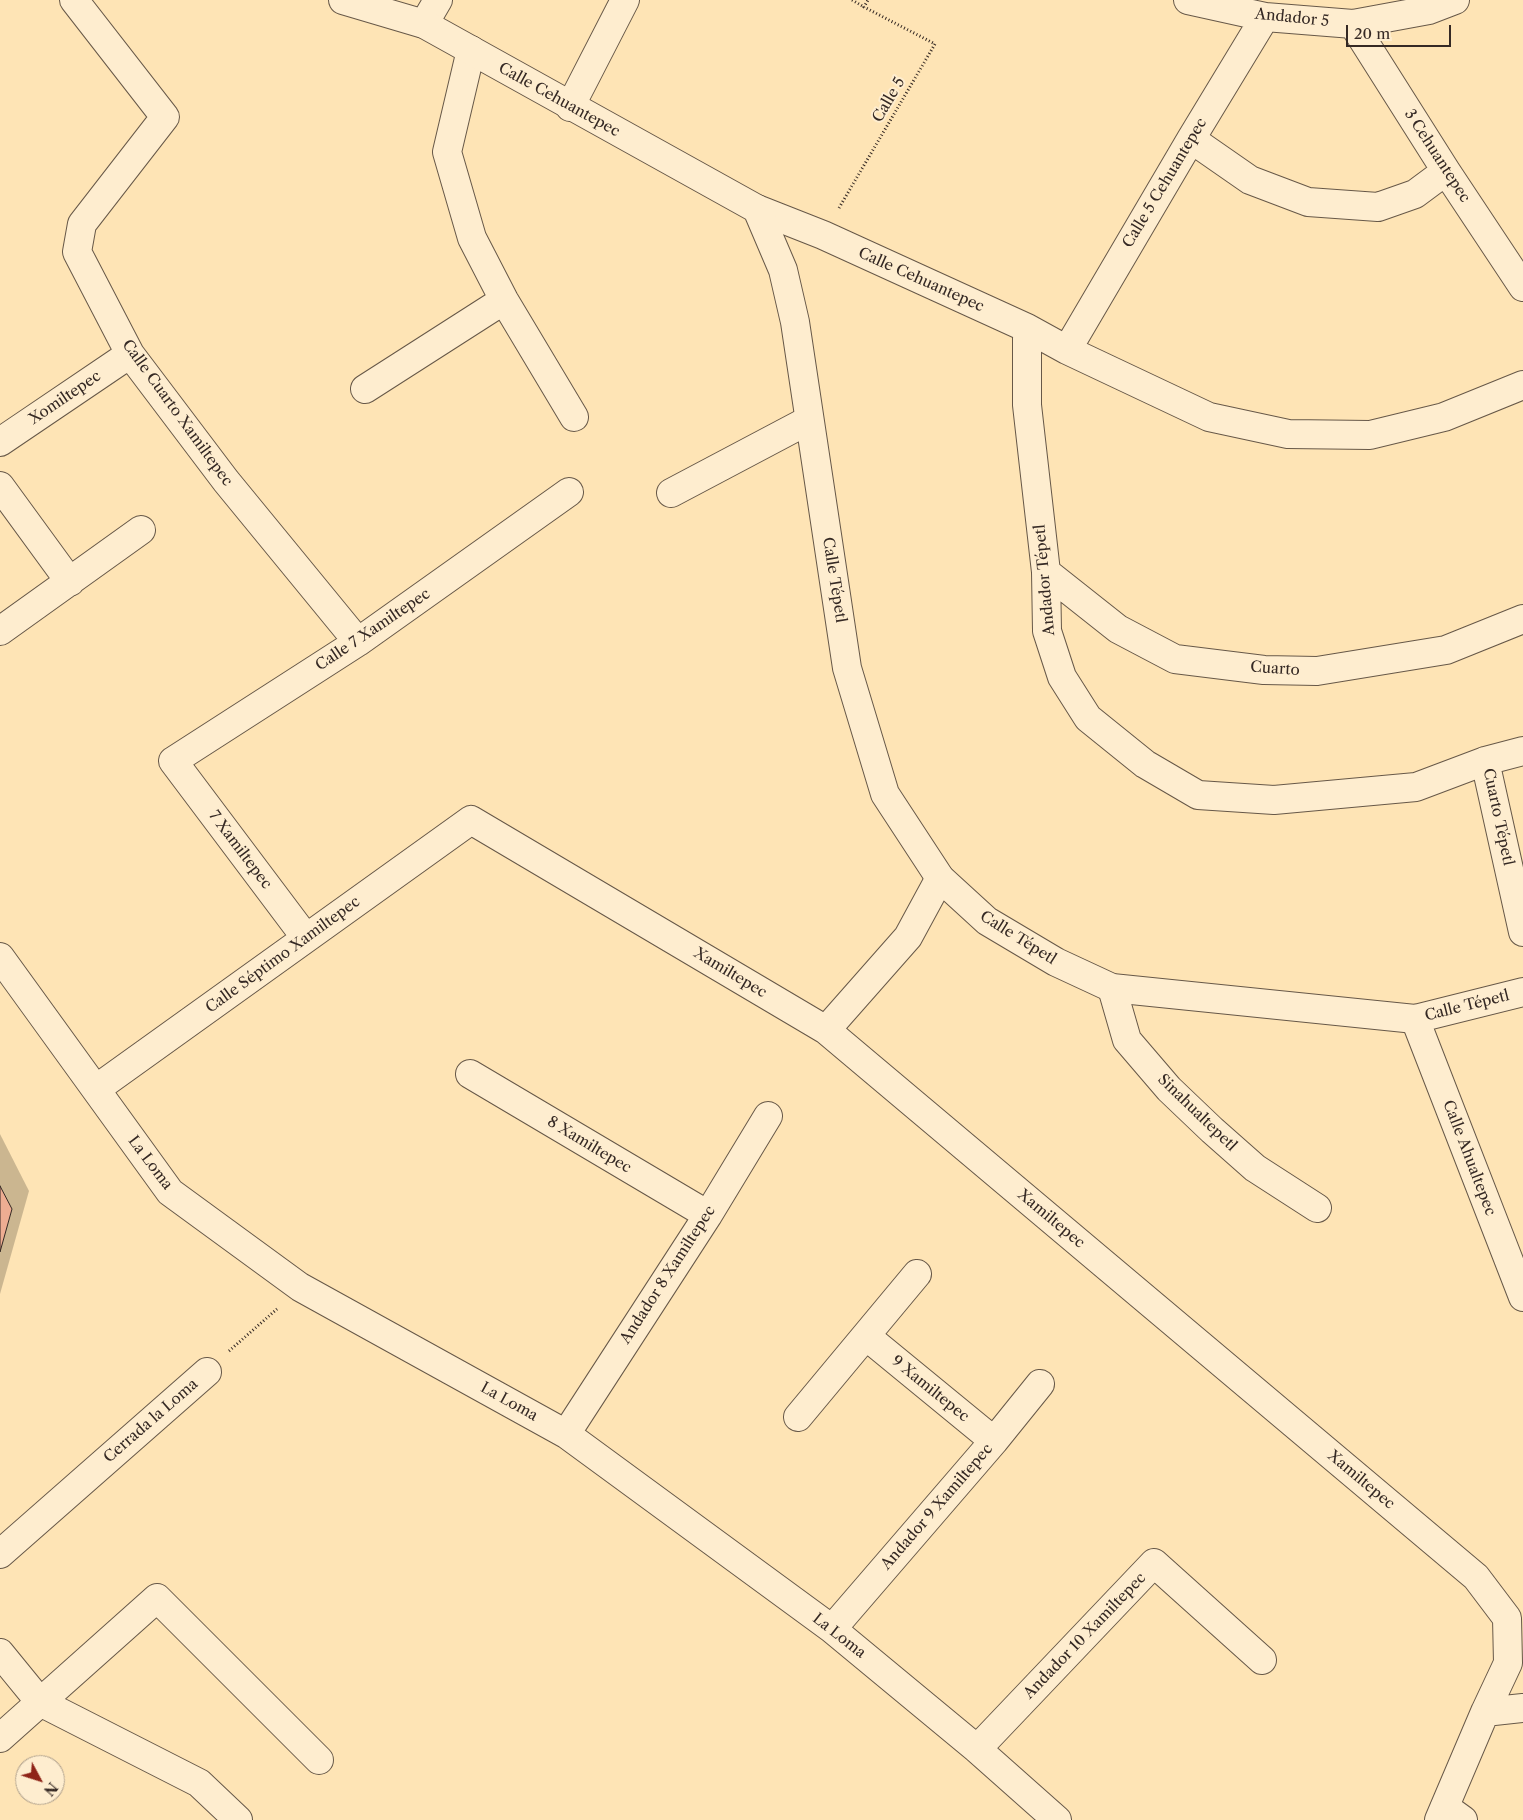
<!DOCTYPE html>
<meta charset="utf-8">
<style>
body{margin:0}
#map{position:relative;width:1523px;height:1820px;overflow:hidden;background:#fee4b5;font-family:"Libre Caslon Text",serif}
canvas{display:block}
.north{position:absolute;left:15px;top:1755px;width:50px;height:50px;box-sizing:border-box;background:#feedcf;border:1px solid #ae9f8b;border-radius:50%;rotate:130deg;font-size:14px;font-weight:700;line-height:20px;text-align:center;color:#352924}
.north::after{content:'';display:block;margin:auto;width:18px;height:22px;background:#8f2418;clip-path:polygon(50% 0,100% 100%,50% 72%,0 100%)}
.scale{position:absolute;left:1346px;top:25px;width:105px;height:22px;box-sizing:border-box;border:2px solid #352924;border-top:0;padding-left:6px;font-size:15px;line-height:18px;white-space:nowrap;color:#352924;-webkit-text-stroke:4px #feedcf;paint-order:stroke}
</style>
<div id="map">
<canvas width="1523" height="1820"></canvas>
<div class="north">N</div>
<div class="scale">20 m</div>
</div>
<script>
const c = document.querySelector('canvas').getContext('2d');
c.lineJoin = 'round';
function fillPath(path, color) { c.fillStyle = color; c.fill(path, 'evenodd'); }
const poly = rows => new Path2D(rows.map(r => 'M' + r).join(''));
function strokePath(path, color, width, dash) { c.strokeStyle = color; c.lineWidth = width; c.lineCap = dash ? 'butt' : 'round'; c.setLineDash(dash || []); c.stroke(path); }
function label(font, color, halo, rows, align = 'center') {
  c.font = font + ' "Libre Caslon Text",serif'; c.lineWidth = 4; c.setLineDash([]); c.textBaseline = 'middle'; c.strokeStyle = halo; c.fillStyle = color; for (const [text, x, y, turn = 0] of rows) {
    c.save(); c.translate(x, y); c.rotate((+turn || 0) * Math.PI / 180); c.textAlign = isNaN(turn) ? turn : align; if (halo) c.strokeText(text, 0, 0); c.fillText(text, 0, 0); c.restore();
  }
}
const shadow = poly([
 [0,1134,29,1191,0,1294]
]);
const building = poly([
 [0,1186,12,1209,0,1252,0,1186]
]);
const path = poly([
 [852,0,864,7],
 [839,208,935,44,864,7,868,0],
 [229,1351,277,1309]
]);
const pedestrian = poly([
 [424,24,438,0],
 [1445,1807,1463,1820]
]);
const minor = poly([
 [74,0,165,117,82,224,77,252,130,354,226,481,358,642],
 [1188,0,1265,17,1353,24,1429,10,1455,0],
 [1353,24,1446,171,1523,287],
 [471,50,447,152,472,238,504,300,574,417],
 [570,107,625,0],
 [1191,139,1250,180,1308,202,1378,207,1415,194,1446,171],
 [757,209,823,235,1027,328,1067,350,1209,417,1288,434,1370,435,1444,417,1523,385],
 [1027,328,1027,405,1046,572,1047,631,1062,677,1088,718,1145,764,1198,795,1274,800,1416,787,1485,761,1523,751],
 [1067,350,1191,139,1265,17],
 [365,389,504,300],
 [0,442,130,354],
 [0,486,70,582],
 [671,493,809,420],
 [1046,572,1118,629,1175,659,1264,670,1317,671,1446,650,1523,619],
 [0,631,141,530],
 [1485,761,1523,932],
 [306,938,173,761,358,642,569,492],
 [0,957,170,1192,300,1287,566,1434,832,1629,977,1749,1057,1820],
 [1112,988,1127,1040,1169,1089,1212,1130,1255,1168,1317,1208],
 [1415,1019,1523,1297],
 [826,1030,908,937,940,878],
 [470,1074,708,1215],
 [96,1089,471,820,826,1030,1476,1577,1507,1618,1508,1663,1485,1712,1439,1820],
 [866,1336,994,1441],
 [798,1417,917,1274],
 [566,1434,708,1215,768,1116],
 [0,1554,207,1372],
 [832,1629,994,1441,1040,1384],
 [0,1653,40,1702,199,1783,238,1820],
 [1485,1712,1523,1708],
 [0,1738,157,1598,319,1760],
 [977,1749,1154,1563,1262,1660]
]);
const tertiary = poly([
 [343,0,424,24,757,209,783,270,795,322,847,668,885,794,940,878,987,921,1056,962,1112,988,1415,1019,1523,992]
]);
const streetNames = [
 ["Andador 5",1292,18,6],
 ["Calle Cehuantepec",559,100,29],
 ["Calle 5",889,100,-60],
 ["3 Cehuantepec",1437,156,57],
 ["Calle 5 Cehuantepec",1165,183,-59],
 ["Calle Cehuantepec",921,280,24],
 ["Xomiltepec",65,398,-34],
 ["Calle Cuarto Xamiltepec",177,413,54],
 ["Calle Tépetl",834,580,81],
 ["Andador Tépetl",1045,580,-95],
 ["Calle 7 Xamiltepec",373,630,-34],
 ["Cuarto",1275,669,4],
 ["Cuarto Tépetl",1498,817,78],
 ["7 Xamiltepec",240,850,53],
 ["Calle Tépetl",1018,938,32],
 ["Calle Séptimo Xamiltepec",283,955,-36],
 ["Xamiltepec",730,973,31],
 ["Calle Tépetl",1467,1006,-14],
 ["Sinahualtepetl",1197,1113,44],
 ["8 Xamiltepec",589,1145,31],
 ["Calle Ahualtepec",1469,1158,69],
 ["La Loma",150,1163,53],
 ["Xamiltepec",1051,1219,40],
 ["Andador 8 Xamiltepec",668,1275,-57],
 ["9 Xamiltepec",930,1389,39],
 ["La Loma",509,1402,29],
 ["Cerrada la Loma",151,1421,-41],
 ["Xamiltepec",1361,1480,40],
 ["Andador 9 Xamiltepec",937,1507,-49],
 ["La Loma",839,1636,38],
 ["Andador 10 Xamiltepec",1085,1636,-46]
];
fillPath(shadow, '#0003');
fillPath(building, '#eead92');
strokePath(building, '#352924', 1);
strokePath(pedestrian, '#675848', 30);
strokePath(minor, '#675848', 30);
strokePath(tertiary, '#675848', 30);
strokePath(path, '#352924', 3, [1, 2.5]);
strokePath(pedestrian, '#feedcf', 28);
strokePath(minor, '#feedcf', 28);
strokePath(tertiary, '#feedcf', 28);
label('15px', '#352924', '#feedcf', streetNames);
</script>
